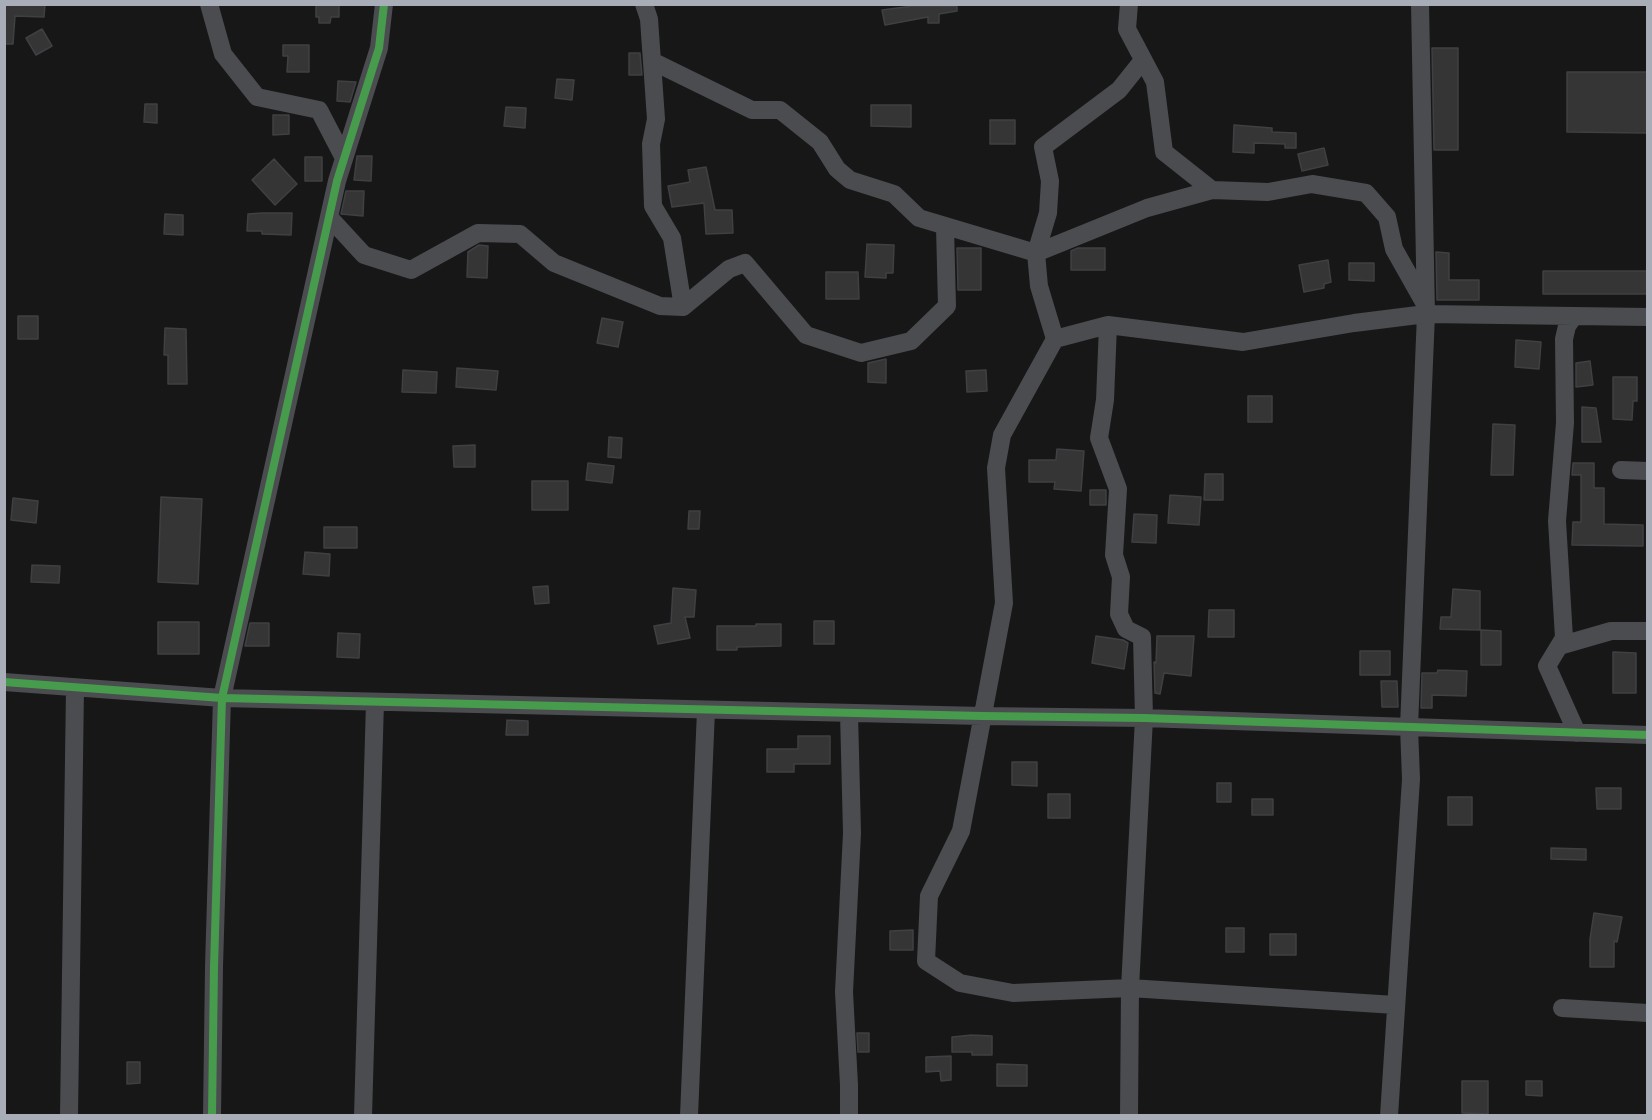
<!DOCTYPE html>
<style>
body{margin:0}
#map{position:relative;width:1652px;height:1120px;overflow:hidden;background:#171717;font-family:"Roboto Condensed",sans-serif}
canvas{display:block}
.frame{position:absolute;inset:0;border:6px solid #a8adb8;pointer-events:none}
</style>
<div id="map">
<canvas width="1652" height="1120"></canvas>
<div class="frame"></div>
</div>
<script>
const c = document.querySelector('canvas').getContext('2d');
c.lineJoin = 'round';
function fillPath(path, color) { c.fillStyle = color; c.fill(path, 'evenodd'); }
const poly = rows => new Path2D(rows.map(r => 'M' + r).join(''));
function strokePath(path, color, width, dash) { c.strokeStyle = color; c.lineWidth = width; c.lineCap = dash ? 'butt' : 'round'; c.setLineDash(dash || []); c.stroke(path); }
const building = poly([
 [4,4,45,4,44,17,15,16,13,44,4,44,4,4],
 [316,4,339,4,339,17,331,17,330,23,319,23,319,17,316,17,316,4],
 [913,6,957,6,957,11,939,14,939,23,928,23,928,17,885,25,882,10,913,6],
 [42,29,52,46,36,55,26,38,42,29],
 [283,45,309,45,309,72,287,72,288,56,283,56,283,45],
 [1432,48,1458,48,1458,150,1434,150,1432,48],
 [629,53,640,53,642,75,629,75,629,53],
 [1567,72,1647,72,1647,133,1567,132,1567,72],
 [557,79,574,80,572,100,555,98,557,79],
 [338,81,356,82,350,102,337,101,338,81],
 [145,104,157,104,157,123,144,122,145,104],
 [871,105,911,105,911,127,871,126,871,105],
 [506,107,526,108,525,128,504,126,506,107],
 [273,115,289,115,289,134,273,135,273,115],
 [990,120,1015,120,1015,144,990,144,990,120],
 [1234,125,1272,128,1272,132,1296,133,1296,148,1285,148,1285,144,1254,143,1254,153,1233,152,1234,125],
 [1324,148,1328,165,1302,171,1298,154,1324,148],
 [357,156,372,156,371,181,354,180,357,156],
 [305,157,322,157,322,181,305,181,305,157],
 [274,159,297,184,275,205,252,180,274,159],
 [706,167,715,210,732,210,733,233,706,234,704,203,672,207,668,186,690,182,688,170,706,167],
 [346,191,364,191,363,216,341,214,346,191],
 [262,213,292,213,291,235,262,234,262,231,247,231,248,214,262,213],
 [165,214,183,215,183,235,164,234,165,214],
 [867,244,894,245,893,273,886,273,886,278,865,277,867,244],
 [479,245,488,246,487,278,467,277,468,252,479,245],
 [957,248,981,248,981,290,958,290,957,248],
 [1078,248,1105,248,1105,270,1071,270,1071,251,1078,248],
 [1436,252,1449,253,1449,280,1479,280,1479,300,1437,300,1436,252],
 [1328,260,1331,282,1324,284,1324,288,1304,292,1299,265,1328,260],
 [1349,263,1374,263,1374,281,1349,280,1349,263],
 [1543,271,1647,271,1647,294,1543,294,1543,271],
 [826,272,858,272,859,299,826,299,826,272],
 [18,316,38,316,38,339,18,339,18,316],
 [602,318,623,322,618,347,597,343,602,318],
 [165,328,186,329,187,384,168,384,168,355,164,355,165,328],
 [1516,340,1541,342,1539,369,1515,367,1516,340],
 [886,359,886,383,868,382,868,363,886,359],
 [1590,361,1593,385,1576,387,1576,363,1590,361],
 [457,368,498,371,496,390,456,387,457,368],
 [403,370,437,372,436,393,402,392,403,370],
 [986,370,987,391,967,392,966,371,986,370],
 [1613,377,1637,377,1637,401,1633,401,1632,420,1613,419,1613,377],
 [1248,396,1272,396,1272,422,1248,422,1248,396],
 [1582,407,1596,408,1601,442,1582,442,1582,407],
 [1493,424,1515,425,1513,475,1491,475,1493,424],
 [609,437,622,438,621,458,608,457,609,437],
 [475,445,475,467,454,467,453,446,475,445],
 [1057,449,1084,451,1081,491,1054,489,1055,482,1029,482,1029,460,1056,460,1057,449],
 [588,463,614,466,612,483,586,480,588,463],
 [1573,463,1594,463,1594,488,1604,488,1604,524,1643,525,1643,546,1572,545,1573,522,1581,522,1581,475,1572,475,1573,463],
 [1205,474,1223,474,1223,500,1204,500,1205,474],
 [532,481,568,481,568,510,532,510,532,481],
 [1090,490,1106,490,1106,505,1090,505,1090,490],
 [1170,495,1201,497,1199,525,1168,523,1170,495],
 [161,497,202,499,198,584,158,582,161,497],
 [13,498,38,501,36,523,11,520,13,498],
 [689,511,700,511,699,529,688,529,689,511],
 [1134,514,1157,515,1156,543,1132,542,1134,514],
 [324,527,357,527,357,548,324,548,324,527],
 [305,552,330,554,329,576,303,574,305,552],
 [32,565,60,566,59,583,31,582,32,565],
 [548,586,549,603,535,604,533,587,548,586],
 [673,588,696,590,694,617,685,617,690,638,658,644,654,626,671,623,673,588],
 [1453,589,1480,591,1480,630,1440,629,1441,617,1451,617,1453,589],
 [1209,610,1234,610,1234,637,1208,637,1209,610],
 [814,621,834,621,834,644,814,644,814,621],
 [158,622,199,622,199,654,158,654,158,622],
 [250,623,269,623,269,646,245,646,250,623],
 [756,624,781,624,781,646,737,647,737,650,717,650,717,626,756,626,756,624],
 [1481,630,1501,631,1501,665,1481,665,1481,630],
 [338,633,360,634,359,658,337,657,338,633],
 [1096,636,1123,640,1128,643,1124,669,1092,663,1096,636],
 [1157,636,1194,636,1191,676,1164,673,1160,694,1155,693,1154,662,1156,663,1157,636],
 [1360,651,1390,651,1390,675,1360,675,1360,651],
 [1613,652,1636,653,1636,693,1613,693,1613,652],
 [1438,670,1467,671,1466,696,1432,695,1432,708,1421,708,1422,673,1437,673,1438,670],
 [1381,681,1397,681,1398,707,1382,707,1381,681],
 [507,720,528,721,528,735,506,735,507,720],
 [798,736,830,736,830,764,794,764,794,772,767,772,767,749,798,749,798,736],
 [1012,762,1037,762,1037,786,1012,785,1012,762],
 [1217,783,1231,783,1231,802,1217,802,1217,783],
 [1596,788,1621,788,1621,809,1597,809,1596,788],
 [1048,794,1070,794,1070,818,1048,818,1048,794],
 [1448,797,1472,797,1472,825,1448,825,1448,797],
 [1252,799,1273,799,1273,815,1252,815,1252,799],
 [1551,848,1586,849,1586,860,1551,859,1551,848],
 [1594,913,1622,917,1617,942,1614,941,1614,967,1590,967,1590,939,1594,913],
 [1226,928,1244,928,1244,952,1226,952,1226,928],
 [913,930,913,950,890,950,890,931,913,930],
 [1270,934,1296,934,1296,955,1270,955,1270,934],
 [857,1033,869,1033,869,1052,858,1052,857,1033],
 [972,1035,992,1036,992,1055,972,1055,972,1052,952,1052,952,1037,972,1035],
 [951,1056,951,1080,941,1081,940,1071,926,1072,926,1057,951,1056],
 [127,1062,140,1062,140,1083,127,1084,127,1062],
 [997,1064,1027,1065,1027,1086,997,1086,997,1064],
 [1462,1081,1488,1081,1488,1114,1462,1113,1462,1081],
 [1526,1081,1542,1081,1542,1096,1526,1095,1526,1081]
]);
const minor = poly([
 [209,4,223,54,257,97,319,110,344,158],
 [644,4,649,19,656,119,651,144,653,206,672,238,683,307],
 [1129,4,1127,29,1155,82,1164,152,1212,190,1268,192,1312,184,1366,193,1387,217,1394,249,1425,304],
 [652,61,752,110,780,110,820,142,837,169,850,180,894,194,919,218,1036,253,1147,208,1212,190],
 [329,217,364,255,411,270,478,233,520,234,554,263,660,306,683,307,729,269,745,263,806,335,861,353,911,341,947,306,945,227],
 [1574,316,1567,326,1564,339,1565,423,1557,521,1564,638,1547,666,1577,733],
 [1108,325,1105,400,1099,438,1118,489,1114,555,1121,577,1119,614,1126,629,1142,637,1144,718,1130,988,1129,1116],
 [1055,339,1039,286,1036,253,1048,213,1050,181,1043,147,1119,90,1143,60],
 [1621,470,1648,471],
 [1559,646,1611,631,1648,631],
 [4,682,222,698,982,716,1144,718,1648,735],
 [1395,1005,1130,988,1013,993,960,983,926,961,929,896,961,831,1004,603,996,468,1002,435,1055,339,1108,325,1243,342,1354,323,1426,314,1648,317],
 [1562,1008,1648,1013],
 [69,1116,75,688],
 [212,1116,214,967,222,698,337,181,379,48,384,4],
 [363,1116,375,702],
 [689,1116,706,710],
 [849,1116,849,1085,844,992,852,833,849,713],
 [1389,1116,1411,779,1409,727,1426,314,1420,4]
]);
const cycleway = poly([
 [4,682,222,698,982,716,1144,718,1648,735],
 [212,1116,214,967,222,698,337,181,379,48,384,4]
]);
fillPath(building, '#353536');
strokePath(building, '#3f4043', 1.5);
strokePath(minor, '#4b4c50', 18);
strokePath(cycleway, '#469c4c', 8);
</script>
